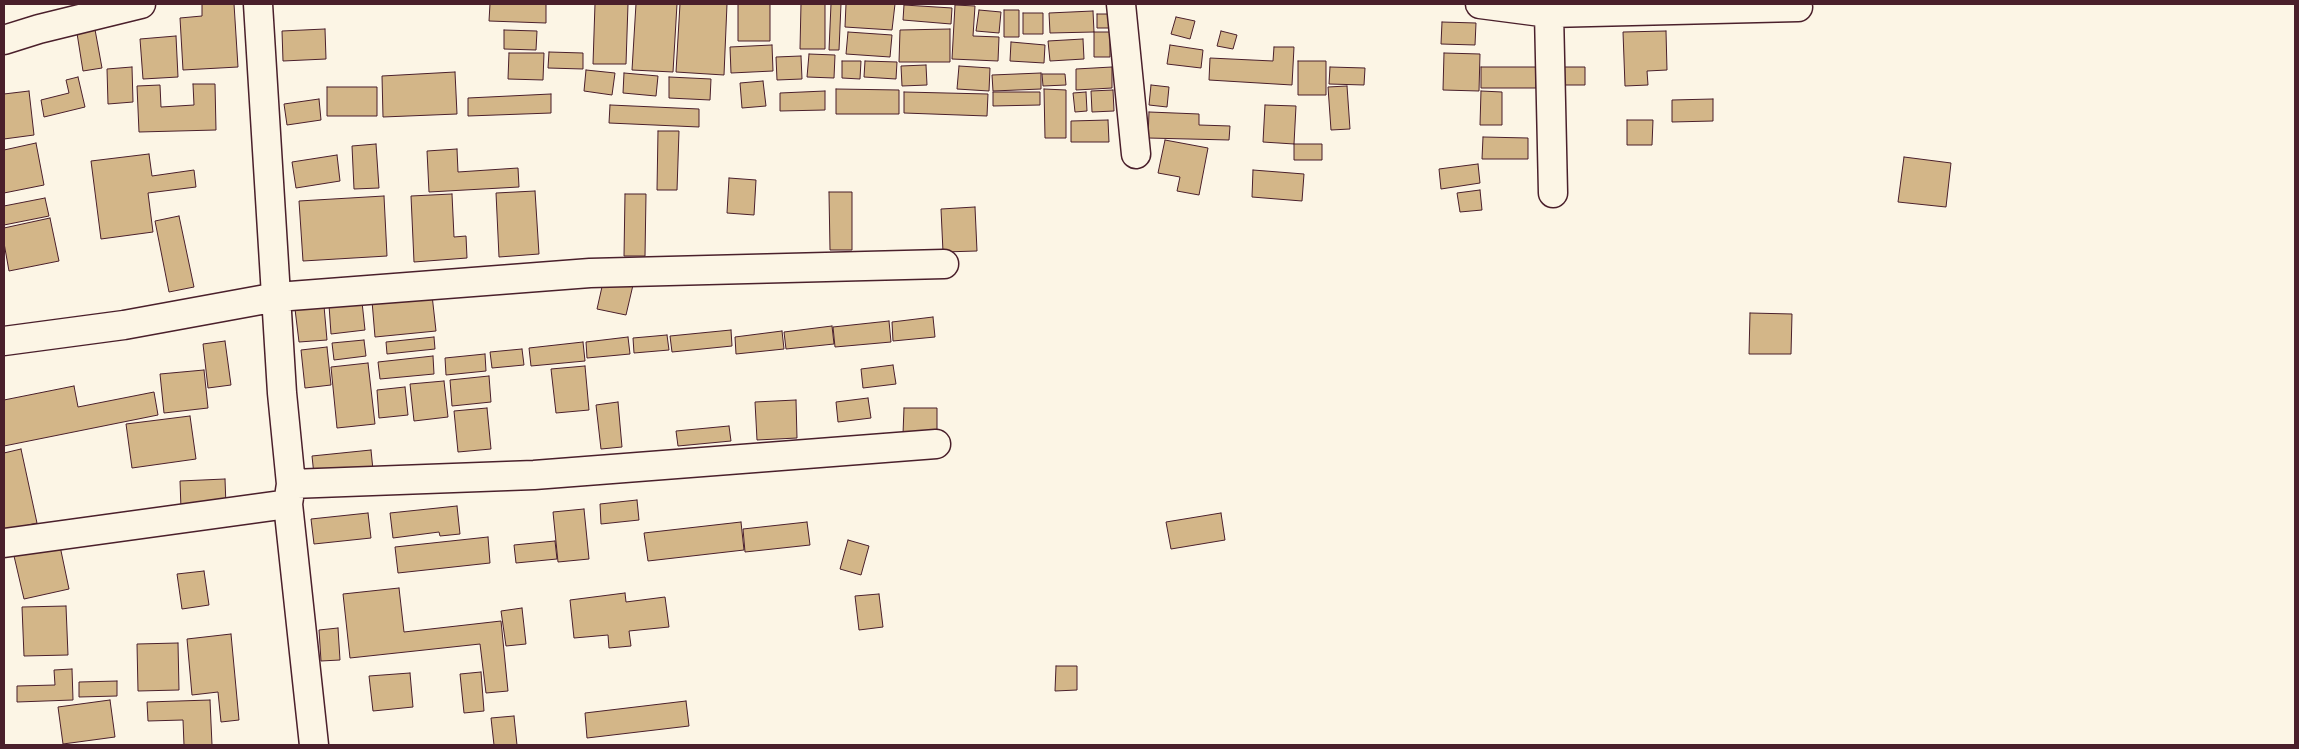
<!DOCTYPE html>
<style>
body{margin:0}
#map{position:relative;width:2299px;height:749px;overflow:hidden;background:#fcf5e5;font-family:Mali,sans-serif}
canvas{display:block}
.frame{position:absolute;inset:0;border:5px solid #4a1f2b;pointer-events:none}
</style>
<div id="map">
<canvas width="2299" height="749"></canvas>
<div class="frame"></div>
</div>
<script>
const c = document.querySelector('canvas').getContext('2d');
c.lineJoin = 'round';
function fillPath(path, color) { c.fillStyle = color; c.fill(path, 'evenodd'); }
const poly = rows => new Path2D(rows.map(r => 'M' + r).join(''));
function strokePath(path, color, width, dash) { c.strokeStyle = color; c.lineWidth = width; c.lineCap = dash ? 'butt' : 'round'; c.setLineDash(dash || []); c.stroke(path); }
const building = poly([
 [202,4,234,4,238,67,183,70,180,18,202,16,202,4],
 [490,4,546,4,546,23,489,21,490,4],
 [595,4,628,4,626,64,593,64,595,4],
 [636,4,677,4,673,72,632,70,636,4],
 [680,4,727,4,724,75,676,72,680,4],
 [738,4,770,4,770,41,738,41,738,4],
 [801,4,825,4,825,49,800,49,801,4],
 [831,4,841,4,839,50,829,50,831,4],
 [846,4,895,4,892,30,845,27,846,4],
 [904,5,952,8,951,24,903,20,904,5],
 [955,5,975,6,973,36,999,37,998,61,952,59,955,5],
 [979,10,1001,12,999,33,976,31,979,10],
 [1004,10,1019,10,1019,37,1004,37,1004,10],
 [1093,11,1094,32,1050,33,1049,13,1093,11],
 [1023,13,1043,13,1043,34,1023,34,1023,13],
 [1097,14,1112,14,1112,28,1097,28,1097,14],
 [1176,17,1195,21,1190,39,1171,34,1176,17],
 [1442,22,1476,23,1475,45,1441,44,1442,22],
 [94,24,102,68,83,71,76,27,94,24],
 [325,29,326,59,283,61,282,31,325,29],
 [950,29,950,62,899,62,900,30,950,29],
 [504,30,537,31,536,50,504,49,504,30],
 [1221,31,1237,35,1233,49,1217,46,1221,31],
 [1666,31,1667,70,1647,71,1648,85,1625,86,1623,32,1666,31],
 [848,32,892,35,890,57,846,54,848,32],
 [1094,32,1110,32,1110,57,1094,57,1094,32],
 [176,36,178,77,143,79,140,39,176,36],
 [1083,39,1084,59,1050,61,1048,41,1083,39],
 [1011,42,1045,45,1044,63,1010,61,1011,42],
 [772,45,773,71,731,73,730,47,772,45],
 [1170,45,1203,50,1201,68,1167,64,1170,45],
 [1274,47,1294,47,1292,85,1209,80,1210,58,1273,61,1274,47],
 [549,52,583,53,583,69,548,68,549,52],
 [509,53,544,53,543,80,508,79,509,53],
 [1444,53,1480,54,1479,91,1443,90,1444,53],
 [809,54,835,55,834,78,807,77,809,54],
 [801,56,802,79,777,80,776,57,801,56],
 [842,61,861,61,860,79,842,78,842,61],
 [865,61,897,62,896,79,864,77,865,61],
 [1298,61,1326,61,1326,95,1298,95,1298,61],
 [926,65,927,85,902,86,901,66,926,65],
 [959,66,990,68,989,91,957,89,959,66],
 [132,67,133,102,108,104,107,69,132,67],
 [1112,67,1112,88,1076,90,1076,69,1112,67],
 [1330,67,1365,68,1364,85,1329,84,1330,67],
 [1481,67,1536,67,1536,88,1481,88,1481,67],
 [1563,67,1585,67,1585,85,1563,85,1563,67],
 [586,70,615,73,612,95,584,91,586,70],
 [455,72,457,114,383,117,382,76,455,72],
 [624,73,658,76,656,96,623,93,624,73],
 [1041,73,1041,89,993,91,992,75,1041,73],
 [1042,74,1065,74,1066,85,1043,86,1042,74],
 [78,77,85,107,44,117,41,100,69,93,66,80,78,77],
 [669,77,711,79,710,100,669,98,669,77],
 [763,81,766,106,742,108,740,83,763,81],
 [193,84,215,84,216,130,139,132,137,86,160,85,161,107,194,105,193,84],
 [1151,85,1169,87,1167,107,1149,105,1151,85],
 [1347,86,1350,129,1331,130,1328,87,1347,86],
 [327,87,377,87,377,116,327,116,327,87],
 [836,89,899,90,899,114,836,114,836,89],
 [1044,89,1066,90,1066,138,1045,138,1044,89],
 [1113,90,1114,111,1092,112,1091,91,1113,90],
 [29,91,34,135,4,139,4,94,29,91],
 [825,91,825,110,780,111,780,93,825,91],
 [1481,91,1502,92,1502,125,1480,125,1481,91],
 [904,92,988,94,987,116,904,113,904,92],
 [993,92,1040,92,1040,105,993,106,993,92],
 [1086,92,1087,111,1075,112,1073,93,1086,92],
 [551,94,551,113,468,116,468,98,551,94],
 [319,99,321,120,287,125,284,104,319,99],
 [1713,99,1713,121,1672,122,1672,100,1713,99],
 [610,105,699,109,699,127,609,123,610,105],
 [1265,105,1296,106,1294,144,1263,142,1265,105],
 [1149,112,1199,114,1199,125,1230,126,1229,140,1148,138,1149,112],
 [1108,120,1109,142,1071,142,1071,121,1108,120],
 [1627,120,1653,120,1652,145,1627,145,1627,120],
 [658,131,679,131,677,190,657,190,658,131],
 [1483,137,1528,138,1528,159,1482,159,1483,137],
 [1165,140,1208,148,1199,195,1177,191,1180,177,1158,173,1165,140],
 [36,143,44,185,4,193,4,150,36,143],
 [376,144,379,188,354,189,352,146,376,144],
 [1294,144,1322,144,1322,160,1294,160,1294,144],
 [457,149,458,172,518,168,519,187,429,192,427,151,457,149],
 [149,154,152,176,194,170,196,187,148,193,153,232,101,239,91,161,149,154],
 [337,155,340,181,296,188,292,162,337,155],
 [1904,157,1951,163,1946,207,1898,202,1904,157],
 [1478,164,1480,183,1441,189,1439,169,1478,164],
 [1253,170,1304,174,1302,201,1252,197,1253,170],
 [729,178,756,180,754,215,727,213,729,178],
 [1480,190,1482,210,1460,212,1457,193,1480,190],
 [535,191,539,254,499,257,496,193,535,191],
 [829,192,852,192,852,250,830,250,829,192],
 [452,194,454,237,466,236,467,258,414,262,411,196,452,194],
 [625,194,646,194,645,256,624,256,625,194],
 [384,196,387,256,303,261,299,201,384,196],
 [45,198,49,216,4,225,4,206,45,198],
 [975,207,977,251,943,252,941,209,975,207],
 [179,216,194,287,169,292,155,221,179,216],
 [50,218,59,261,9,271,4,243,4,228,50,218],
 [604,278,633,285,626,315,597,309,604,278],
 [432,295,436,331,375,337,372,301,432,295],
 [362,302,365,330,331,334,329,305,362,302],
 [324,306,327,340,299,342,295,309,324,306],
 [1750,313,1792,314,1791,354,1749,354,1750,313],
 [933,317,935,337,893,341,892,322,933,317],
 [889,321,891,342,835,347,833,327,889,321],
 [832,326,834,344,786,349,784,332,832,326],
 [731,330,732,346,672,352,670,336,731,330],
 [782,331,784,349,736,354,735,337,782,331],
 [667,335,669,350,634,353,633,338,667,335],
 [434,337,435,349,387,354,386,342,434,337],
 [628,337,630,354,587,358,586,342,628,337],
 [364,340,366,356,334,360,332,343,364,340],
 [225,341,231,385,208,388,203,344,225,341],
 [583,342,585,361,531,366,529,348,583,342],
 [327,347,331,385,305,388,301,350,327,347],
 [522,349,524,365,492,368,490,352,522,349],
 [485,354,486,371,446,375,445,358,485,354],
 [433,356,434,374,380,379,378,362,433,356],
 [368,363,375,424,337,428,331,367,368,363],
 [893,365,896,384,863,388,861,369,893,365],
 [585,366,589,410,556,413,551,369,585,366],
 [204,370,208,408,164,413,160,374,204,370],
 [489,376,491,402,452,406,450,380,489,376],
 [444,381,448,417,414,421,410,384,444,381],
 [74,386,78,407,154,392,158,415,4,446,4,400,74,386],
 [405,387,408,415,379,418,377,390,405,387],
 [868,398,871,418,838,422,836,402,868,398],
 [796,400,797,438,757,440,755,402,796,400],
 [618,402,622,447,601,449,596,405,618,402],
 [487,408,491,449,458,452,454,411,487,408],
 [904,408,937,408,937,434,903,434,904,408],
 [190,416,196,459,132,468,126,424,190,416],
 [729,426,731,441,678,446,676,431,729,426],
 [21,449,37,523,4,531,4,453,21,449],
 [371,450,373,470,314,475,312,456,371,450],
 [225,479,226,506,181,509,180,481,225,479],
 [637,500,639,520,601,524,600,504,637,500],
 [457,506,460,534,440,536,439,532,393,538,390,513,457,506],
 [584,509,589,559,558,562,553,512,584,509],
 [368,513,371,538,314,544,311,519,368,513],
 [1221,513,1225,540,1171,549,1166,522,1221,513],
 [741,522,744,550,648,561,644,533,741,522],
 [807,522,810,545,745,552,743,529,807,522],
 [488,537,490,563,398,573,395,547,488,537],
 [848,540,869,546,861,575,840,569,848,540],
 [555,541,557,559,516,563,514,545,555,541],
 [60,546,69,589,24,599,14,556,60,546],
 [204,571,209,605,182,609,177,574,204,571],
 [399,588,404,632,501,621,508,691,486,693,480,644,350,658,343,594,399,588],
 [625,593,626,602,665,597,669,627,629,631,631,646,609,648,608,635,574,638,570,600,625,593],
 [879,594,883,627,859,630,855,596,879,594],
 [66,606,68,655,24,656,22,607,66,606],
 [522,608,526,644,506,646,501,611,522,608],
 [338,628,340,660,321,661,319,630,338,628],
 [231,634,239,720,221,722,218,692,192,695,187,639,231,634],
 [178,643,179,690,138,691,137,644,178,643],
 [1056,666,1077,666,1077,690,1055,691,1056,666],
 [72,669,73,700,17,702,17,686,55,685,54,670,72,669],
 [481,672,484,711,464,713,460,674,481,672],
 [410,673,413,707,373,711,369,676,410,673],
 [117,681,117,696,79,697,79,682,117,681],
 [110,700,115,737,63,744,58,707,110,700],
 [210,700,212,745,184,745,183,720,148,721,147,702,210,700],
 [686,701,689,726,587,738,585,713,686,701],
 [514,716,517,745,494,745,491,718,514,716]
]);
const minor = poly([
 [258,4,282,393,291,484,288,504,314,745],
 [1121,4,1136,154],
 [1480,4,1549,13,1549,4],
 [4,40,39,29,141,4],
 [1553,193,1549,13,1798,7],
 [4,341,124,325,277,297,590,273,944,264],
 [291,484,534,475,936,444],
 [4,543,288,504]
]);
fillPath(building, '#d3b688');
strokePath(building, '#4a1f2b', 1);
strokePath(minor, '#4a1f2b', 31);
strokePath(minor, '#fcf5e5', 28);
</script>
